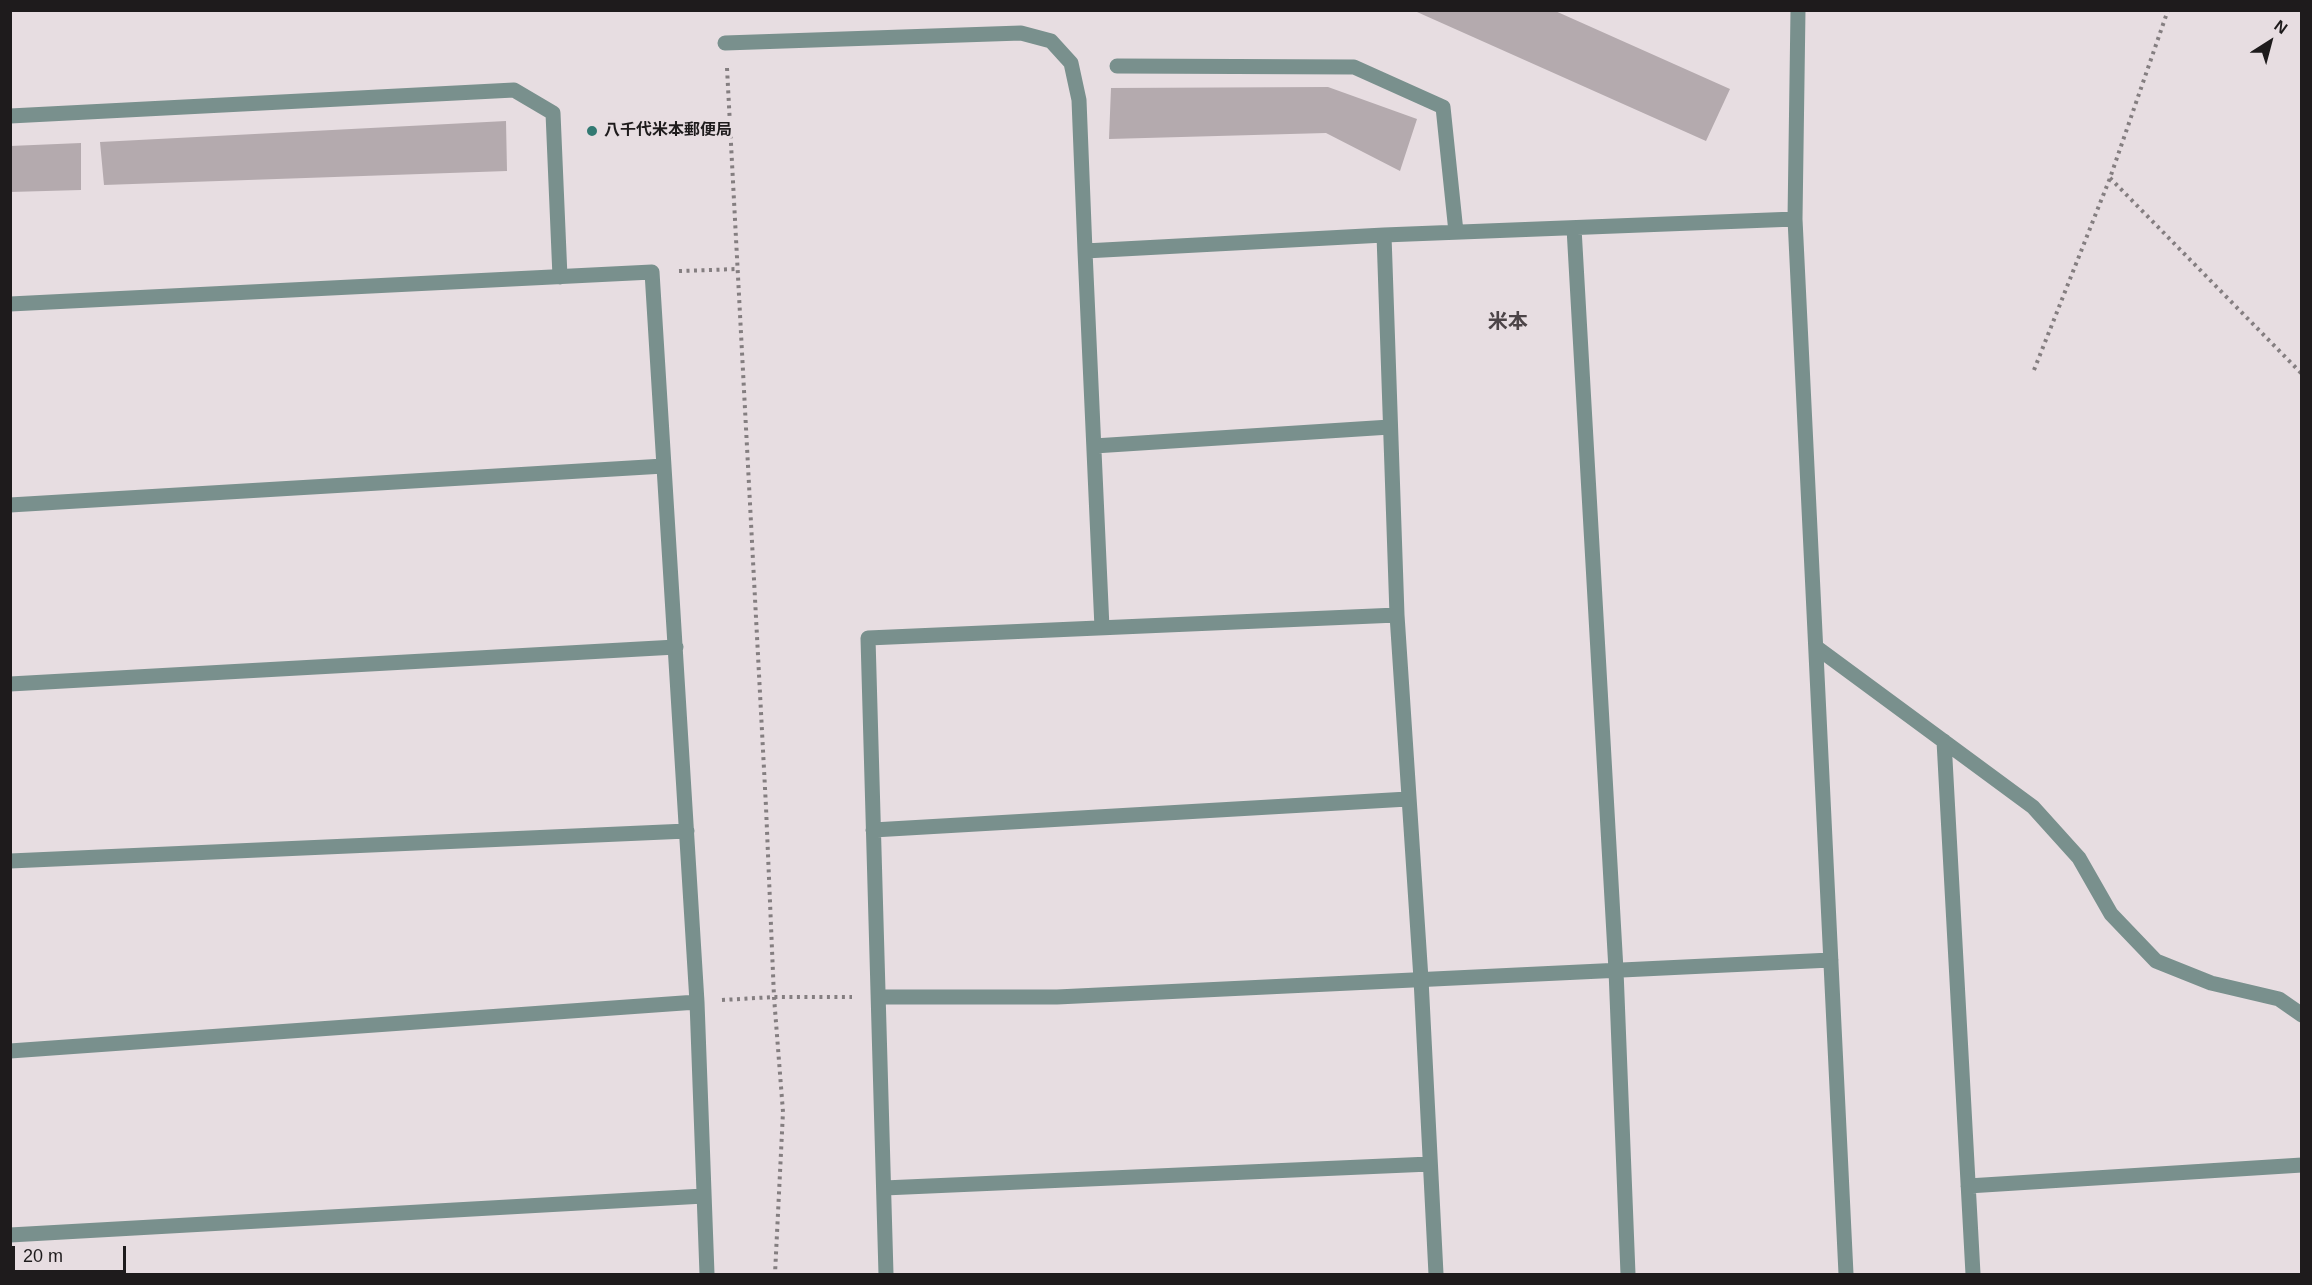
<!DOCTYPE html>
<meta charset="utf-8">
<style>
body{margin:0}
#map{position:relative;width:2312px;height:1285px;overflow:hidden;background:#e7dde1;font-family:Arial,sans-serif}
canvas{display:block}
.frame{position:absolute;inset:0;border:12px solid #1e1b1c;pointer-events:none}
.north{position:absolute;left:2240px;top:12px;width:60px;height:60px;-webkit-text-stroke:4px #e7dde1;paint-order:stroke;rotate:36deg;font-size:16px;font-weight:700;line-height:24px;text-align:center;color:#1e1b1c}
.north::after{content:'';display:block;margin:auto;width:21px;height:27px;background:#1e1b1c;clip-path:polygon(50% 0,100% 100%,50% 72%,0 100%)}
.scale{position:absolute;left:12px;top:1246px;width:114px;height:27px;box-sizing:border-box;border:3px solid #1e1b1c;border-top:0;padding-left:8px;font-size:18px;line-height:21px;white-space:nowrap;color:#1e1b1c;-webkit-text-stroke:4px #e7dde1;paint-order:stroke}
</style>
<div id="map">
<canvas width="2312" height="1285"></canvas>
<div class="frame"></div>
<div class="north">N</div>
<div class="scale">20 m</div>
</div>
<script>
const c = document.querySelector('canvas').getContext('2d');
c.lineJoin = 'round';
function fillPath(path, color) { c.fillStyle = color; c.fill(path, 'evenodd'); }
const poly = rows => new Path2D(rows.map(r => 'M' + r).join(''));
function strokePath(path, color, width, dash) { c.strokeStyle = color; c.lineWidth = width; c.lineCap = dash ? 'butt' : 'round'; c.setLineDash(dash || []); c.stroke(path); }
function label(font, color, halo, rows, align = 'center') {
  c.font = font + ' Arial,"Noto Sans JP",sans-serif'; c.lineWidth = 6; c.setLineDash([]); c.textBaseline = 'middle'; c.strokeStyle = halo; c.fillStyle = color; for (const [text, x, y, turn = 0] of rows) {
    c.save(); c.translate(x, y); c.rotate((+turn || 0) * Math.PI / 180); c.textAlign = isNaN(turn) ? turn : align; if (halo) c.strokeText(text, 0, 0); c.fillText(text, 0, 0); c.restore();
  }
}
const building = poly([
 [1417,10,1553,10,1730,89,1706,141,1417,12],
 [1328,87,1417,119,1400,171,1326,133,1109,139,1111,88],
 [506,121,507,171,104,185,100,142],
 [81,143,81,190,10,192,10,146]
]);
const path = poly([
 [727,68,766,807,774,997,783,1112,775,1274],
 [2110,178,2302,374],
 [679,271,738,269],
 [2034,370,2110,178,2168,10],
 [722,1000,774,997,852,997]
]);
const minor = poly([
 [1798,10,1795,219,1846,1274],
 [725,43,1021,33,1051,41,1071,63,1079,100,1085,251,1384,235,1795,219],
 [1117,66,1354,67,1443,107,1456,232],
 [10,116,514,90,553,113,560,277],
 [1574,228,1616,970,1628,1274],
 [1384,235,1397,615,1421,979,1436,1274],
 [1085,251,1102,628],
 [10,304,652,272,697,1002,707,1274],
 [1094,446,1390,427],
 [10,505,664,466],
 [1816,647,2033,807,2079,858,2111,914,2156,961,2211,983,2279,999,2302,1015],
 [10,684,676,647],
 [1944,741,1973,1274],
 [873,830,1408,799],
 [10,861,687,831],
 [879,997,1057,997,1831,960],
 [10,1051,697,1002],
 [1968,1186,2302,1165],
 [884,1188,1430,1164],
 [10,1235,704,1196],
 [886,1274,868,638,1397,615]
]);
const markers = [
 [592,131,6,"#327972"]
];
const poiNames = [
 ["八千代米本郵便局",604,131]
];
const quarterNames = [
 ["米本",1508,322]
];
fillPath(building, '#b4aaae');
strokePath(path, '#847e80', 4, [3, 4.5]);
strokePath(minor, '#79908d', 15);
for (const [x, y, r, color] of markers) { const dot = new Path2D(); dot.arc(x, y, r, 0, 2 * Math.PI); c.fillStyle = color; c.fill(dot); strokePath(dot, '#e7dde1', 2); }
label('bold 16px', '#1e1b1c', '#e7dde1', poiNames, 'left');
label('bold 20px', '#4c4447', '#e7dde1', quarterNames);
</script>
